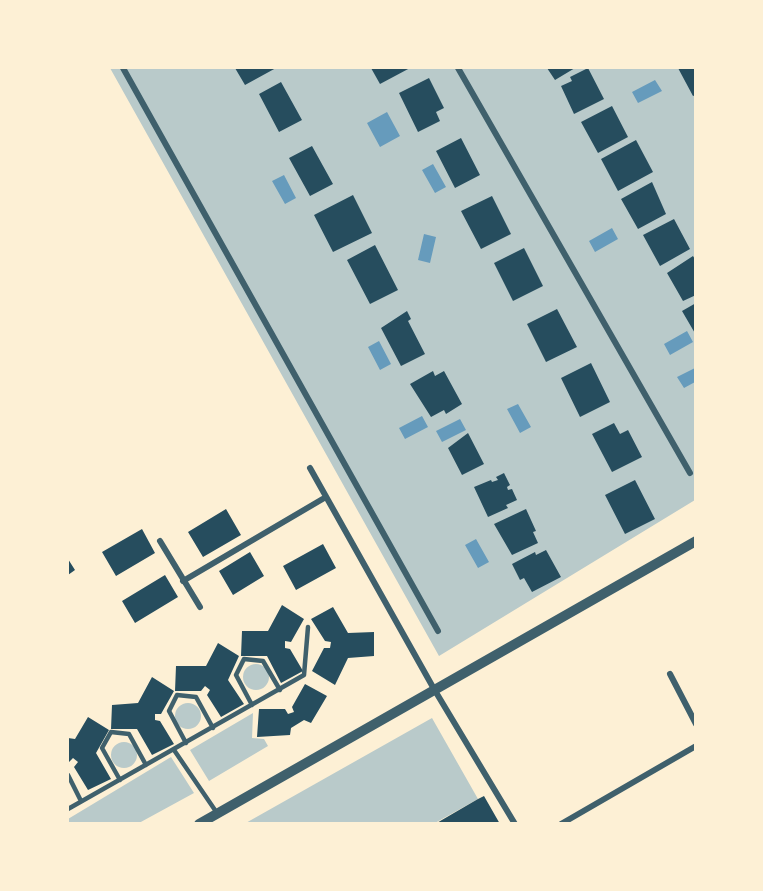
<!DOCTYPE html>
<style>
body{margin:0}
#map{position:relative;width:763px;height:891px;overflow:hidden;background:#fdf0d5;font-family:Ubuntu,sans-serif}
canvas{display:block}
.frame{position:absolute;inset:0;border:69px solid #fdf0d5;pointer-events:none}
</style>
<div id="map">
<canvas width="763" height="891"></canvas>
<div class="frame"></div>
</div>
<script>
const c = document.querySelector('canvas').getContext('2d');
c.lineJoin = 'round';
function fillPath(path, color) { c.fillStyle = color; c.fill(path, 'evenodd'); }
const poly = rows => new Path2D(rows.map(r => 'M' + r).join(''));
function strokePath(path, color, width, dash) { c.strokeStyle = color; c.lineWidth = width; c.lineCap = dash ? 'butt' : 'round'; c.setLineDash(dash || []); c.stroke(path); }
const green = poly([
 [110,68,695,68,695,500,439,656],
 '243 677a13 13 0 1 1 26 0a13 13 0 1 1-26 0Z',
 '175 716a13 13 0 1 1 26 0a13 13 0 1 1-26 0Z',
 [253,713,252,738,264,739,268,746,209,781,190,750],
 [432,718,478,799,435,823,244,824],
 '111 755a13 13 0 1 1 26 0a13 13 0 1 1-26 0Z',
 [171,757,194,793,139,823,68,823,68,819]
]);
const water = poly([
 [655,80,662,91,638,103,632,92],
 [387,112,400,136,380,147,367,123],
 [433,164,446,187,435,193,422,170],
 [284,175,296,198,285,204,272,181],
 [612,228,618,239,595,252,589,241],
 [424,234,436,237,430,263,418,260],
 [687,331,693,342,670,355,664,344],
 [379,341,391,364,380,370,368,347],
 [695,368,695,382,684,388,677,377],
 [518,404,531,427,520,433,507,409],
 [422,416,428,427,405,439,399,428],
 [460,419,466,430,442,442,436,431],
 [476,539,489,562,478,568,465,545]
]);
const building = poly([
 [235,68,276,68,245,85],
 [371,68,410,68,380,84],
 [547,68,575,68,555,80],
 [588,68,604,99,574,114,561,86,572,81,570,77],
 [678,68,696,68,696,95,693,96],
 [429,78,444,108,436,112,440,121,418,132,399,93],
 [281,82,302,120,279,132,259,94],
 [612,106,628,137,598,153,581,122],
 [461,138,480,175,455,188,436,151],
 [636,140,653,172,618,191,601,159],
 [312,146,333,184,310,196,289,158],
 [652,182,666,214,638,229,621,199],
 [353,195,372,233,333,252,314,215],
 [492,196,511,234,481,249,461,211],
 [674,219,690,249,660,266,643,235],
 [375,245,398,290,370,304,347,260],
 [524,248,543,286,513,301,494,263],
 [693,256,696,261,696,295,683,301,667,273],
 [696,303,696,335,682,311],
 [557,309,577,347,546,362,527,324],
 [407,311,411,319,408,321,425,354,401,366,381,328],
 [591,363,610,402,580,417,561,378],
 [433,371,435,376,444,371,462,404,446,414,444,410,431,417,410,384],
 [614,423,620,434,628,430,642,457,612,472,592,434],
 [468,433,484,464,462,475,448,448],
 [504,473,510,485,507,487,508,490,512,489,517,500,506,505,508,508,488,517,474,487,491,480,492,482,498,480,496,477],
 [635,480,655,519,625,534,605,495],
 [226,509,241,535,203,557,188,532],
 [526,509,536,531,533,532,538,543,512,555,494,524],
 [142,529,155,553,116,576,102,552],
 [323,544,336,568,296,590,283,566],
 [546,550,561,577,532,592,524,578,520,580,512,564,535,552,536,555],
 [250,552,264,576,233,595,219,571],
 [68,559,75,570,68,575],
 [165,575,178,597,135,623,122,601],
 [282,605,304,619,291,642,285,641,285,648,290,649,303,671,281,683,267,656,241,656,242,631,268,631],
 [333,607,348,633,374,632,374,656,348,658,335,685,312,671,324,648,330,648,331,642,325,641,311,619],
 [218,643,239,656,228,680,244,704,221,717,207,695,210,690,205,686,201,691,175,691,176,666,206,666],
 [152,677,174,691,161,714,155,714,155,720,160,721,174,744,152,755,137,729,111,729,112,705,138,703],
 [305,684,327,696,311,723,304,720,291,728,290,735,257,737,259,709,285,709,288,714,294,712,292,707],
 [88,717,109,730,96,753,111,779,88,790,74,767,78,762,73,758,68,763,68,738,75,739],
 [484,796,500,824,435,824,478,799]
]);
const service = poly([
 [252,705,236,675,244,659,263,661,280,690],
 [186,743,169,711,177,695,196,697,213,728],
 [174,750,217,813],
 [68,775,81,801],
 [120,780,102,748,111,732,129,734,146,765],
 [68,809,304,675,308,627]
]);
const minor = poly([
 [123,68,438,631],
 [458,68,690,473],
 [310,468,434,689,515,824],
 [160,541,200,607],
 [183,581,326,497],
 [670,674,696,724],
 [561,824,696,746]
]);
const tertiary = poly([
 [199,824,696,541]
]);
fillPath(green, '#b9caca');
fillPath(water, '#669bbc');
fillPath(building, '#264d5e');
strokePath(service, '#3f606c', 4.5);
strokePath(minor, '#3f606c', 6);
strokePath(tertiary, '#3f606c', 10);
</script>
